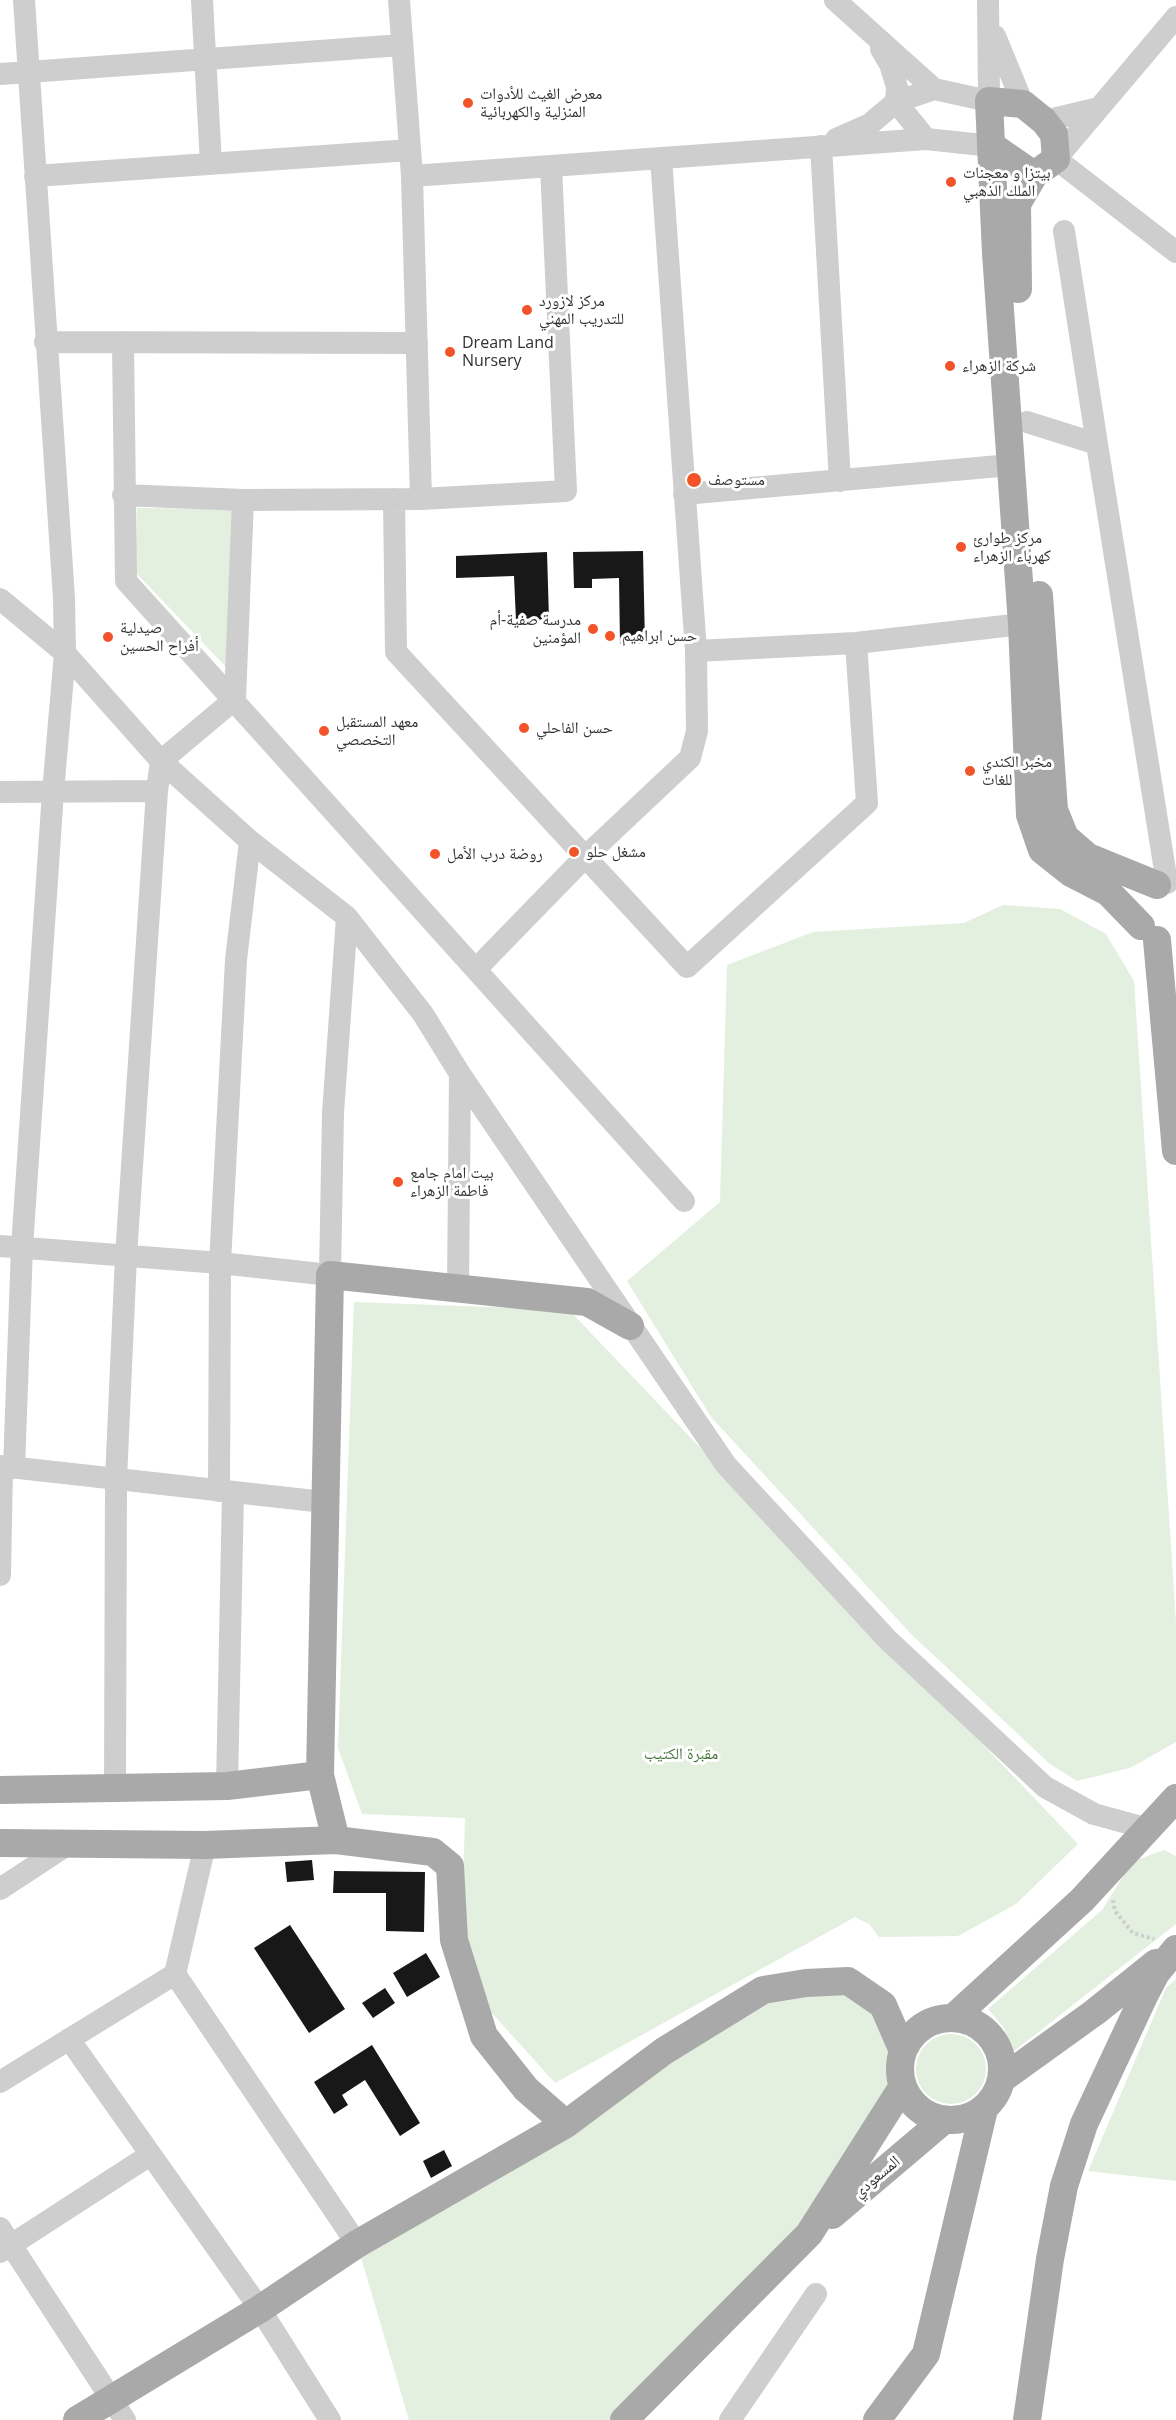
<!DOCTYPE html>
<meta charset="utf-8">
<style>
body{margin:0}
canvas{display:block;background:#fff}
</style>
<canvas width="1176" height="2420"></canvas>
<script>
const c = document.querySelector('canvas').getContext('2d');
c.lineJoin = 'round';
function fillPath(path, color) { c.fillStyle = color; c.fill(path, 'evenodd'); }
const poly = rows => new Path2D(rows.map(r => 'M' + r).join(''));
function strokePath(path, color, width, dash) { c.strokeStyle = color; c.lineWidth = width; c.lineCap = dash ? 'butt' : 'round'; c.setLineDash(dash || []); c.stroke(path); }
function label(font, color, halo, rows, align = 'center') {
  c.font = font + ' "Open Sans","Noto Naskh Arabic",sans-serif'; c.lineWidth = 6; c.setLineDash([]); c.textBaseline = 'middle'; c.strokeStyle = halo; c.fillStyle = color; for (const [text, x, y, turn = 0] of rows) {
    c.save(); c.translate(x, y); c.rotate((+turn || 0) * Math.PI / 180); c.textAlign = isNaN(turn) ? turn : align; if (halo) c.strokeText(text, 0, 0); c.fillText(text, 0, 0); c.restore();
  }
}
const green = poly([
 [137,508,232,509,228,669,135,572],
 [1003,905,1060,909,1106,934,1134,981,1176,1623,1176,1742,1130,1768,1077,1781,1050,1764,912,1635,711,1417,627,1281,720,1202,727,965,813,932,964,923],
 [354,1302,569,1310,1078,1844,1016,1904,958,1936,879,1937,869,1924,855,1917,555,2083,490,2011,462,1918,465,1818,362,1814,338,1748],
 [1164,1850,1176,1856,1176,1924,1013,2052,1004,2028,988,2009,1102,1910,1125,1873,1139,1859],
 [1176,1979,1176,2181,1088,2171,1166,1988],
 [806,1983,883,2005,901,2059,901,2077,809,2234,624,2420,409,2420,357,2244,664,2051],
 '916 2069a35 35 0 1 1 70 0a35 35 0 1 1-70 0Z'
]);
const building = poly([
 [643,551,645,644,620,644,619,578,592,579,592,588,574,588,573,552],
 [547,552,549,619,516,621,514,576,456,578,456,556],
 [312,1860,314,1880,287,1882,285,1862],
 [334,1871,425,1872,424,1932,386,1931,386,1893,333,1893],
 [290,1925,345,2009,309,2033,254,1948],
 [426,1953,440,1977,407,1997,393,1973],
 [385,1988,395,2003,373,2018,362,2003],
 [372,2045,420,2123,400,2136,365,2080,342,2095,348,2105,334,2114,314,2082],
 [444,2150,452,2166,431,2178,423,2161]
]);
const path = poly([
 [1113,1900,1115,1911,1133,1933,1154,1939]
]);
const minor = poly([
 [202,0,211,164],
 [399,0,412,176,421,499],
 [835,0,934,89,989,101,988,0],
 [1176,17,1056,159,1176,252],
 [995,36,1023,104],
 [881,49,890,64,897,87,896,102,926,139],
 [0,74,402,45],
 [1044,121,1099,108],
 [836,139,870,124,896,102,934,89],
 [821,146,840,481],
 [35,176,410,150],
 [412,176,926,139,992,146],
 [1064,231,1097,444],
 [45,342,417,343],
 [123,342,126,581,684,1201],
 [1027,422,1097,444,1167,883],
 [684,494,1011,465],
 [123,495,243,500,421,499,566,491,551,166],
 [394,499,396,652,687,967,867,803,856,643],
 [0,599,65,653,161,761,250,841,347,917,423,1014,460,1074,726,1465,887,1639,1045,1787,1094,1814,1149,1829],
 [696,651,856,643,1022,624],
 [0,792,157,791],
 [476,969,585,857,690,758,697,731,696,651,661,158],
 [0,1246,220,1263,330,1275,333,1113,347,917],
 [458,1287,460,1074],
 [0,1466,324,1502],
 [14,1468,22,1247,53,792,65,653,64,598,24,0],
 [219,1491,220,1263,236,960,250,841],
 [0,1575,2,1467],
 [227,1786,233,1492],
 [115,1788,116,1479,126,1256,157,791,161,761,235,699,243,500],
 [205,1845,175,1974,357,2244],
 [0,1889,70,1843],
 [69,2039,260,2309,330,2420],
 [0,2082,175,1974],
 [0,2228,125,2420],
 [0,2252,150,2155],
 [730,2420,816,2294]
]);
const major = poly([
 [992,146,1034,175,1056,159,1054,134,1044,121,1023,104,989,101,996,253,1022,624,1030,815,1042,850,1071,873,1108,892,1141,926],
 [1018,289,1017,204,1034,175],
 [1039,595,1054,810,1065,837,1088,857,1157,885],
 [1157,940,1176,1151],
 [0,1790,227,1786,320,1775],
 [0,1843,205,1845,336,1840],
 [954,2017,1082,1900,1176,1798],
 '900 2069a51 51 0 1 1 102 0a51 51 0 1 1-102 0Z',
 [1002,2079,1095,2012,1156,1963],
 [566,2124,526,2089,484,2036,454,1940,450,1866,433,1852,336,1840,320,1775,330,1275,587,1302,630,1326],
 [832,2215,944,2120],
 [77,2420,260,2309,357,2244,566,2124,664,2051,763,1990,806,1983,848,1981,883,2005,903,2051],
 [624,2420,809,2234,903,2086],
 [877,2420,926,2354,984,2109],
 [1027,2420,1050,2259,1064,2186,1084,2124,1144,1996,1156,1973,1176,1949]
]);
const markers = [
 [468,103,6,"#f35329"],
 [951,182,6,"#f35329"],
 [527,310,6,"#f35329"],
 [450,352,6,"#f35329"],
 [950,366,6,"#f35329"],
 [694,480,8,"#f35329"],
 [961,547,6,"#f35329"],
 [593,629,6,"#f35329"],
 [610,636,6,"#f35329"],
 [108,637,6,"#f35329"],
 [524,728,6,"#f35329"],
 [324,731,6,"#f35329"],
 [970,771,6,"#f35329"],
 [574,852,6,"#f35329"],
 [435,854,6,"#f35329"],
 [398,1182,6,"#f35329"]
];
const poiNames = [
 ["معرض الغيث للأدوات",480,94],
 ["المنزلية والكهربائية",480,112],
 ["بيتزا و معجنات",963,173],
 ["الملك الذهبي",963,191],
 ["مركز لازورد",539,301],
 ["للتدريب المهني",539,319],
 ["Dream Land",462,343],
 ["Nursery",462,361],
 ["شركة الزهراء",962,366],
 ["مستوصف",708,480],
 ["مركز طوارئ",973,538],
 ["كهرباء الزهراء",973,556],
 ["مدرسة صفية-أم",581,620,"right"],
 ["المؤمنين",581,638,"right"],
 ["صيدلية",120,628],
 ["أفراح الحسين",120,646],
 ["حسن ابراهيم",622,636],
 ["معهد المستقبل",336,722],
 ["التخصصي",336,740],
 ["حسن الفاحلي",536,728],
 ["مخبر الكندي",982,762],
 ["للغات",982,780],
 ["مشغل حلو",586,852],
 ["روضة درب الأمل",447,854],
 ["بيت امام جامع",410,1173],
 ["فاطمة الزهراء",410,1191]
];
const parkNames = [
 ["مقبرة الكتيب",681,1754]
];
const streetNames = [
 ["المسعودي",877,2177,-40]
];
fillPath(green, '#e3efdf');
fillPath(building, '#181818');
strokePath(path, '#cecece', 4, [3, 3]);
strokePath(minor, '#cecece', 22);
strokePath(major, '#a9a9a9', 28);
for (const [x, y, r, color] of markers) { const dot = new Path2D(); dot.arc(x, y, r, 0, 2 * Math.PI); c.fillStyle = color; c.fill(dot); strokePath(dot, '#fff', 2); }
label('16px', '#313131', '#fff', poiNames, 'left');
label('16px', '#45723a', '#fff', parkNames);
label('16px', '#313131', '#fff', streetNames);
</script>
